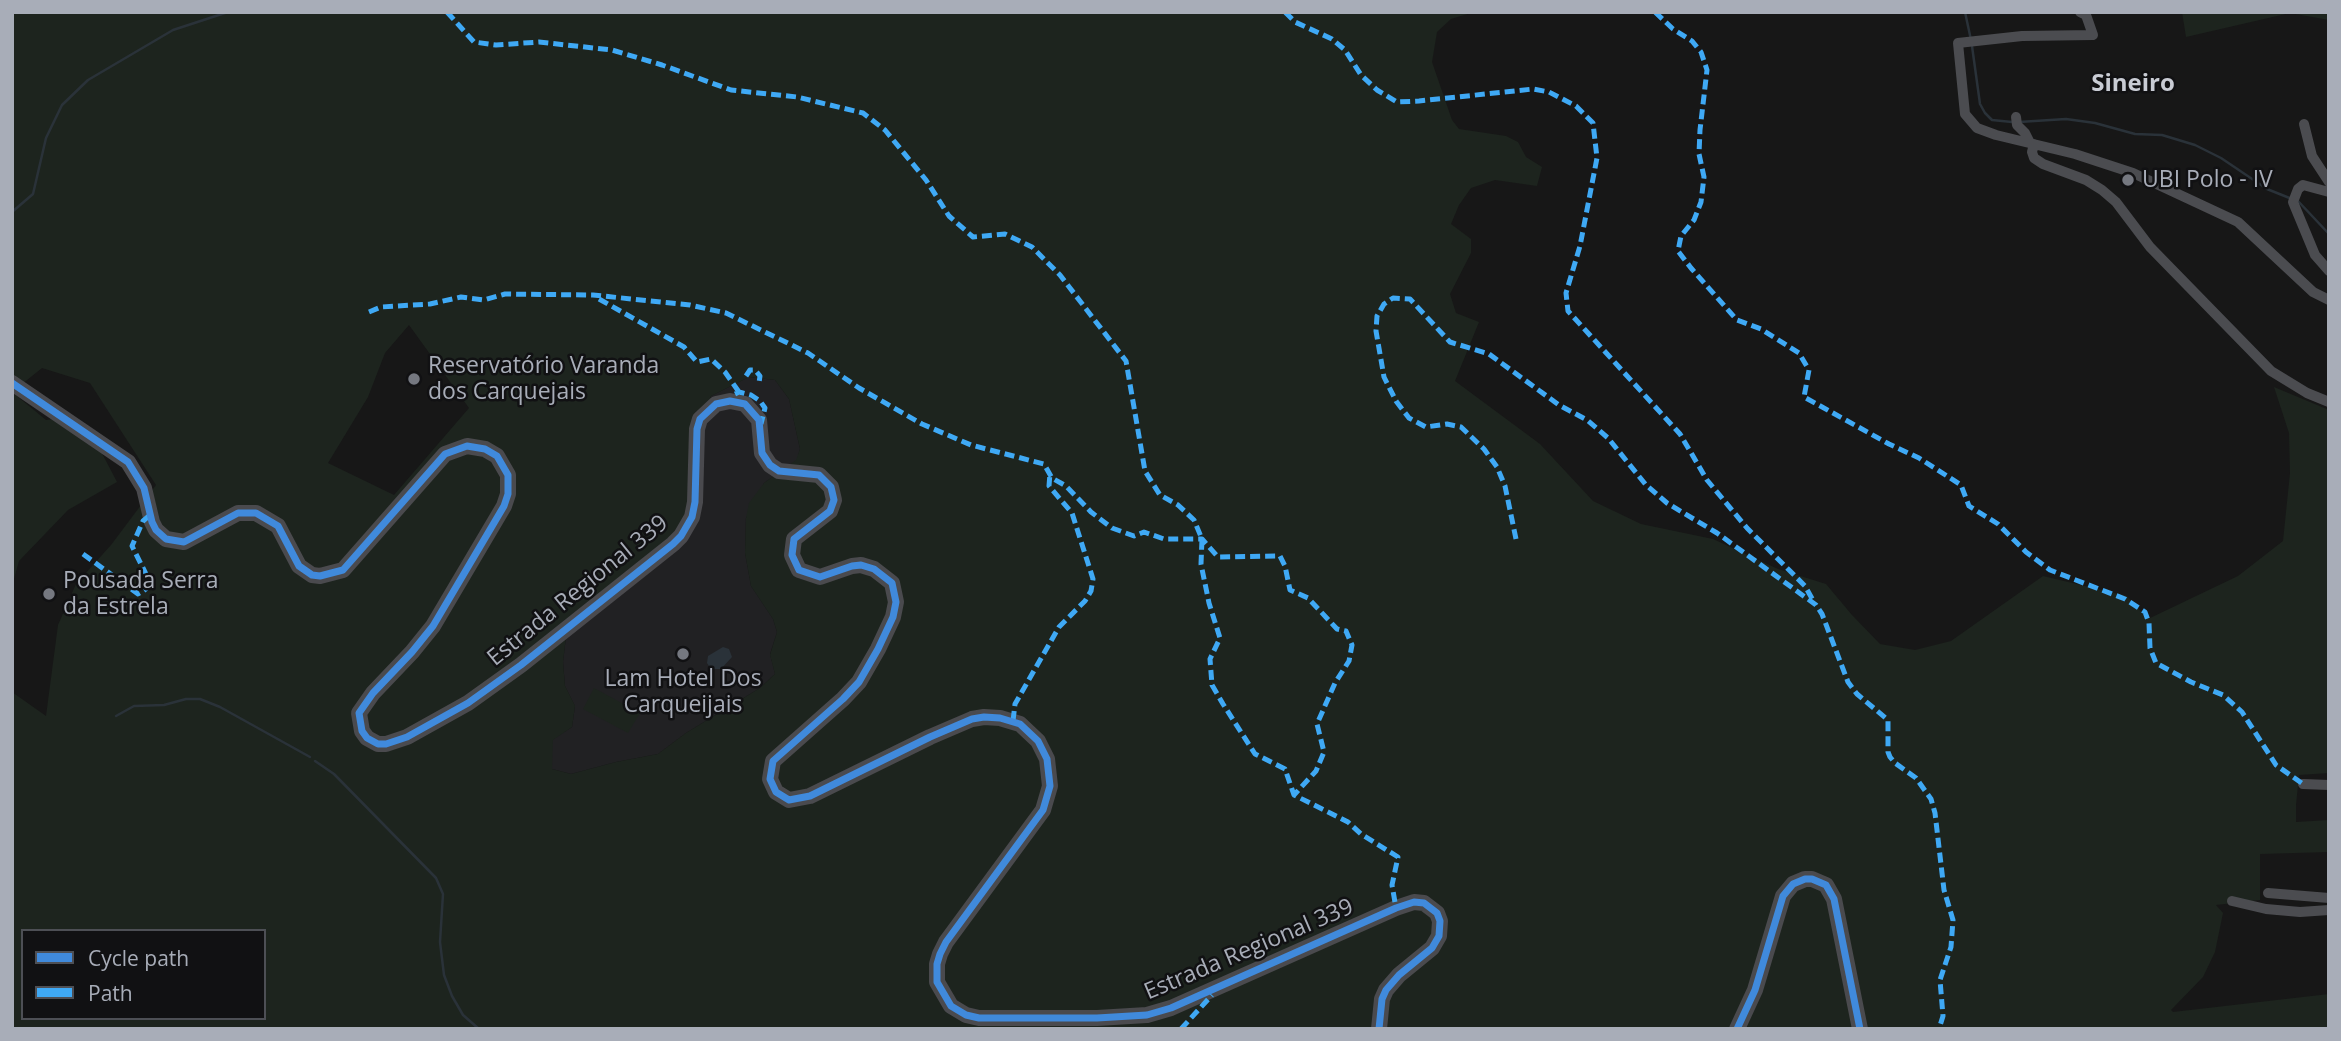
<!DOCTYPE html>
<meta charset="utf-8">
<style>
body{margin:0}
#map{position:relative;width:2341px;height:1041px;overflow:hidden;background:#171717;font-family:"Open Sans",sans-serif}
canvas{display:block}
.frame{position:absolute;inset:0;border:14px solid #a8adb8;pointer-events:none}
.legend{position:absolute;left:21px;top:929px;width:245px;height:91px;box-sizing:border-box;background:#111113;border:2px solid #4d4f55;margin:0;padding:9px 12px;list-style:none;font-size:21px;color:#a8adb8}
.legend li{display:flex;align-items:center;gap:14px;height:35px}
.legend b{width:35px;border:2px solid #4d4f55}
</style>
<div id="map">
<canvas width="2341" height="1041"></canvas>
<div class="frame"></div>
<ul class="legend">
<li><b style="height:9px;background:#408adc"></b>Cycle path</li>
<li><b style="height:9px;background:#3fa9f5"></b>Path</li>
</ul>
</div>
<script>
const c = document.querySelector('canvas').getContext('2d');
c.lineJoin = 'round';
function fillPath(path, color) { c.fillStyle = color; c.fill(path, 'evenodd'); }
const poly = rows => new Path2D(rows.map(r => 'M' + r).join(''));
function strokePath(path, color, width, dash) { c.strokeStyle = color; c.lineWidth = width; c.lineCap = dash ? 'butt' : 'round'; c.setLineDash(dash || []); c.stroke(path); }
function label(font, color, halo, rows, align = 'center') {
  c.font = font + ' "Open Sans",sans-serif'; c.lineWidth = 5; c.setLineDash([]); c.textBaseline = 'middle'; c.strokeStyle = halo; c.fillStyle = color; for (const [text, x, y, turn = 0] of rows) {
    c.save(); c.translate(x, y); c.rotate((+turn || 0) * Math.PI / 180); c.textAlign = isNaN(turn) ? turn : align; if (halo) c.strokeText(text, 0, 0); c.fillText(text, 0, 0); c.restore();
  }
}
const built = poly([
 [749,377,775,380,789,399,800,449,797,460,764,483,746,518,745,553,751,586,773,619,777,632,770,654,775,674,760,688,686,733,658,754,616,762,571,774,552,769,552,740,572,727,575,706,565,686,563,662,568,620,707,409,711,396]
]);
const green = poly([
 [12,12,1474,12,1451,19,1437,32,1432,62,1452,120,1459,129,1506,136,1518,142,1526,157,1542,167,1537,186,1495,180,1471,188,1459,205,1451,224,1471,239,1471,253,1450,294,1456,313,1479,322,1455,381,1540,444,1593,501,1641,524,1713,539,1778,569,1826,584,1852,615,1880,644,1915,650,1951,641,2043,576,2127,596,2148,619,2238,576,2283,541,2290,473,2289,433,2274,387,2329,410,2329,773,2299,775,2296,805,2296,822,2329,820,2329,852,2260,854,2260,900,2216,905,2223,913,2215,952,2203,977,2171,1010,2173,1012,2329,994,2329,1029,12,1029,12,692,46,716,58,625,76,584,111,545,156,485,90,383,42,368,12,392],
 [409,325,469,408,394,495,328,463,368,397,385,353],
 [749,377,775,380,789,399,800,449,796,460,764,483,749,503,746,518,745,553,751,586,773,619,777,632,770,655,775,674,760,688,686,733,658,754,616,762,571,774,552,769,553,740,572,727,575,706,565,686,563,662,568,620,681,538,694,512,707,409,711,396],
 [23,931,264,931,264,1018,23,1018],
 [2182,12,2329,12,2329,20,2290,13,2186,37],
 [12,392,46,420,66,417,94,438,117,482,68,510,19,561,12,586],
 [594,688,640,713,628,733,583,709]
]);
const water = poly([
 [723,647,729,649,732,657,721,669,711,669,707,663,708,656]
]);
const stream = poly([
 [1965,12,1971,40],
 [1972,46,1980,104,1985,113,1992,120,2012,122],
 [2019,122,2066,119,2095,123,2135,134,2162,135,2195,145,2221,158,2267,189,2292,199],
 [2298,201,2329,234],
 [12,212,33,194,46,138,62,105,88,80,173,30,228,12],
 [116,716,134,706,164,705,186,699,200,699,220,707,310,757],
 [315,761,334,774,436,878,443,894,440,942,444,975,452,996,463,1015,479,1029]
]);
const minor = poly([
 [2080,12,2086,15,2093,35,2022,36,1958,43,1965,114,1977,128,1996,135,2075,154,2133,173,2238,222,2313,292,2329,300],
 [2016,117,2017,125,2025,133,2030,143],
 [2304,124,2312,156,2329,182],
 [2034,144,2032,152,2034,158,2043,164,2086,180,2102,190,2116,202,2150,247,2271,371,2307,393,2329,402],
 [2329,192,2303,185,2298,189,2293,202,2315,255,2329,271],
 [2303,784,2329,785],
 [2268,893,2329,898],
 [2232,901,2266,909,2300,912,2329,910]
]);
const secondary = poly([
 [12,383,128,462,144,488,152,522,156,530,166,539,184,542,238,513,256,513,278,526,299,566,312,575,320,576,343,570,445,454,467,446,485,449,497,456,508,475,508,494,504,506,433,626,412,652,373,693,359,713,362,731,367,738,378,744,386,744,407,737,468,703,521,665,673,544,681,536,692,517,695,502,697,429,700,419,716,404,730,401,745,404,759,420,762,453,770,465,779,471,819,475,831,487,834,500,830,511,794,539,792,555,799,570,820,577,852,566,861,565,874,569,892,583,896,602,893,617,878,649,859,682,843,699,773,761,770,779,776,792,789,800,810,796,930,737,972,719,984,717,1000,718,1020,724,1038,741,1047,759,1050,786,1043,810,946,942,940,954,937,964,937,982,951,1006,966,1015,979,1018,1097,1018,1147,1015,1171,1008,1396,908,1414,902,1424,903,1437,913,1440,921,1439,936,1432,948,1399,975,1386,990,1382,999,1379,1029],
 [1737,1029,1755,990,1783,896,1793,884,1805,879,1812,879,1826,885,1834,899,1860,1029]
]);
const quiet = poly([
 [447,12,474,42,496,45,539,42,612,50,662,65,731,90,797,97,863,113,885,130,926,180,949,216,973,237,1005,234,1032,247,1060,275,1126,361,1145,471,1160,495,1178,505,1194,520,1202,539,1201,564,1209,603,1220,638,1210,659,1212,685,1223,704,1255,754,1285,769,1294,795,1348,822,1361,834,1398,857,1392,885,1396,908],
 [1285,12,1295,22,1332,39,1345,50,1361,75,1377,90,1397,102,1419,101,1533,89,1549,92,1576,106,1593,123,1597,158,1580,246,1566,293,1568,311,1680,434,1707,480,1747,528,1805,586,1814,602],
 [1655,12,1673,29,1692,41,1701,52,1707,70,1700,130,1699,154,1704,177,1701,202,1694,220,1681,236,1678,251,1691,268,1737,320,1761,329,1799,353,1809,370,1804,397,1889,444,1919,458,1961,485,1969,506,1998,524,2026,552,2050,570,2125,599,2145,612,2149,623,2150,648,2156,663,2191,682,2223,695,2242,712,2276,765,2303,784],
 [599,299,684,347,697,362,711,359,725,372,739,392],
 [369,312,381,307,430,304,461,297,484,300,505,294,593,295,690,305,726,313,808,353,859,388,922,424,971,445,1044,464,1052,478,1066,486,1091,512,1112,528,1134,536,1144,532,1164,539,1202,539,1218,557,1280,556,1285,566,1290,590,1308,598,1337,629,1346,631,1352,645,1349,661,1335,683,1317,724,1324,752,1316,771,1294,795],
 [746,376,750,370,755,370,760,376,759,383],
 [735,394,739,392,751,395,760,401,765,408,761,424],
 [1516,539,1505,486,1497,467,1484,449,1461,427,1447,424,1426,427,1409,418,1396,401,1384,377,1376,331,1377,316,1384,304,1393,298,1410,299,1450,342,1489,354,1559,405,1587,420,1608,438,1646,485,1667,503,1717,533,1816,605,1822,614,1848,682,1857,694,1888,720,1888,752,1890,757,1895,763,1916,778,1931,799,1935,813,1944,890,1953,920,1951,947,1940,980,1943,1016,1939,1029],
 [83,554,138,594,146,589,147,576,132,546,143,521,150,515],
 [1013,721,1015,704,1059,627,1085,601,1091,591,1093,579,1072,513,1049,486,1050,473],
 [1181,1029,1212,995]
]);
const cycleway = poly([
 [12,383,128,462,144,488,152,522,156,530,166,539,184,542,238,513,256,513,278,526,299,566,312,575,320,576,343,570,445,454,467,446,485,449,497,456,508,475,508,494,504,506,433,626,412,652,373,693,359,713,362,731,367,738,378,744,386,744,407,737,468,703,521,665,673,544,681,536,692,517,695,502,697,429,700,419,716,404,730,401,745,404,759,420,762,453,770,465,779,471,819,475,831,487,834,500,830,511,794,539,792,555,799,570,820,577,852,566,861,565,874,569,892,583,896,602,893,617,878,649,859,682,843,699,773,761,770,779,776,792,789,800,810,796,930,737,972,719,984,717,1000,718,1020,724,1038,741,1047,759,1050,786,1043,810,946,942,940,954,937,964,937,982,951,1006,966,1015,979,1018,1097,1018,1147,1015,1171,1008,1396,908,1414,902,1424,903,1437,913,1440,921,1439,936,1432,948,1399,975,1386,990,1382,999,1379,1029],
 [1737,1029,1755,990,1783,896,1793,884,1805,879,1812,879,1826,885,1834,899,1860,1029]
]);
const markers = [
 [2128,180,7,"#757880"],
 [414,379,7,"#757880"],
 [49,594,7,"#757880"],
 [683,654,7,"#757880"]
];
const poiNames = [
 ["UBI Polo - IV",2142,180],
 ["Reservatório Varanda",428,366],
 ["dos Carquejais",428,392],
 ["Pousada Serra",63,581],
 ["da Estrela",63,607],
 ["Lam Hotel Dos",683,679,"center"],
 ["Carqueijais",683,705,"center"]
];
const streetNames = [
 ["Estrada Regional 339",578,591,-39],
 ["Estrada Regional 339",1249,950,-23]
];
const neighbourhoodNames = [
 ["Sineiro",2133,84]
];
fillPath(built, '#212123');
fillPath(green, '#1d241e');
fillPath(water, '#2a3239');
strokePath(stream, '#2a3239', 2.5);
strokePath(minor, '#4b4c50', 10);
strokePath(secondary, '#4a4a4e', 16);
strokePath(quiet, '#3fa9f5', 5, [10, 5]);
strokePath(cycleway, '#408adc', 7);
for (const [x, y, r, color] of markers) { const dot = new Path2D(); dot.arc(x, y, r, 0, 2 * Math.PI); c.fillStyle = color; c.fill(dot); strokePath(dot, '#111113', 2.5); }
label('23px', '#a8adb8', '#111113', poiNames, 'left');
label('23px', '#a8adb8', '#111113', streetNames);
label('bold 24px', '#c9ccd4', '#111113', neighbourhoodNames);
</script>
